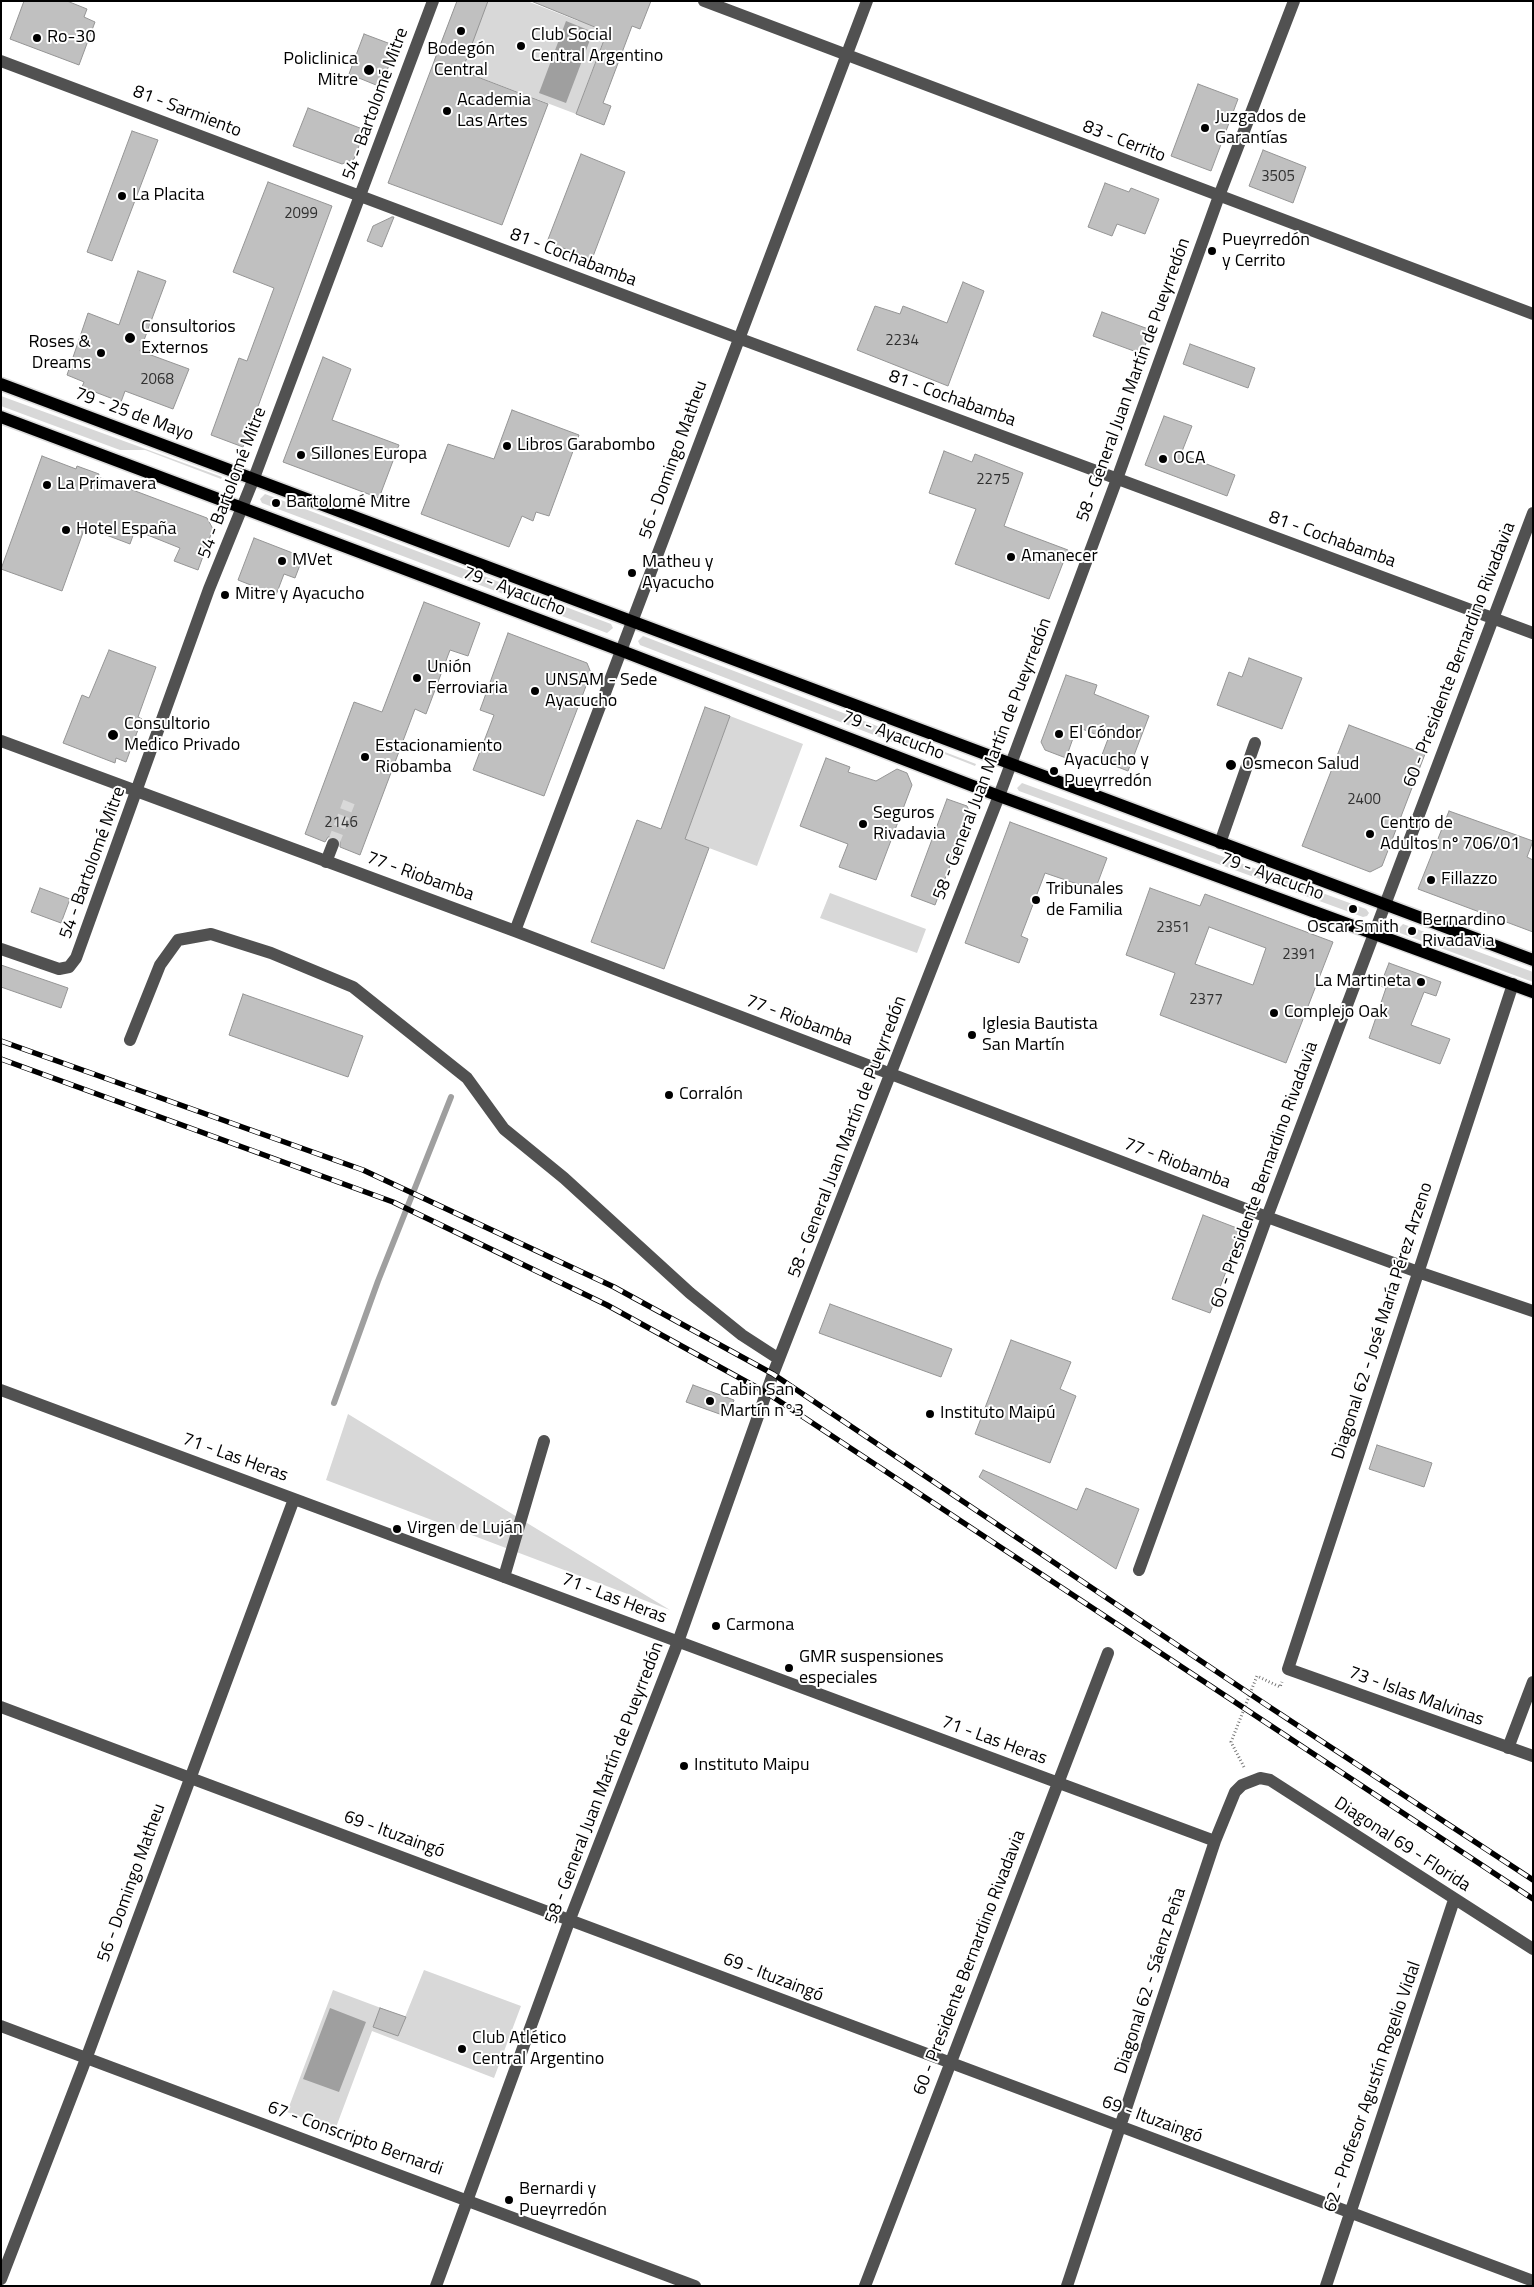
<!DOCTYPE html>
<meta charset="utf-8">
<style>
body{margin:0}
#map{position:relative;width:1534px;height:2287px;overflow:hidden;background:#fff;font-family:"Titillium Web",sans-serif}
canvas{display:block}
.frame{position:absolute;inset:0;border:2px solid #000;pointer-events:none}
</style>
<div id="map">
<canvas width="1534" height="2287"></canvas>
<div class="frame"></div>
</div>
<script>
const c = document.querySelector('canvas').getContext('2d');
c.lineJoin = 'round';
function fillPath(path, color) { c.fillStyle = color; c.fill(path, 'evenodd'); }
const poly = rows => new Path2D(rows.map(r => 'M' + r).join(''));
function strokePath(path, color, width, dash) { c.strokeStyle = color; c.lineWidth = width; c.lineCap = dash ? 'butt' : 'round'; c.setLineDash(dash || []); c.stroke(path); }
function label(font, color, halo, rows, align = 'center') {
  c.font = font + ' "Titillium Web",sans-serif'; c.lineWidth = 4; c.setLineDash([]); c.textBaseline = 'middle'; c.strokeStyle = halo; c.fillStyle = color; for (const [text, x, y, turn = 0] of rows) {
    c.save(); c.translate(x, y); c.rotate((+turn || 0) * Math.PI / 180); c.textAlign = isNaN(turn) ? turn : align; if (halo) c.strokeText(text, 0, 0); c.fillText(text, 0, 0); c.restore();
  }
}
const green = poly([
 [457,1,527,1,578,21,586,1,618,1,576,114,434,60],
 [1,396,222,477,221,479,145,450,120,450,1,406],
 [265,494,611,624,613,628,607,633,262,503,260,499],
 [643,636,976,764,975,766,922,745,900,745,640,645,638,641],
 [730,716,803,744,757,866,685,839],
 [1022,783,1366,909,1369,913,1367,916,1363,917,1019,791,1017,788],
 [830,893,926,929,917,953,820,918],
 [1403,924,1533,972,1533,982,1400,933,1398,929],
 [348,1414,670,1610,326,1480],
 [424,1970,521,2006,494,2078,372,2031,335,2130,287,2112,333,1990,405,2017]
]);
const water = poly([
 [566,21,593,32,566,103,539,93],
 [330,2008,366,2022,339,2092,303,2079]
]);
const stream = poly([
 [334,1403,378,1281,451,1097]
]);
const building = poly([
 [24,1,67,1,87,9,84,17,95,22,79,65,10,39,24,1],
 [457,1,488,1,462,71,548,104,502,225,388,183,457,1],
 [531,1,651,1,640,29,632,26,603,103,611,106,604,125,576,114,607,32,531,1],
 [364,34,396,46,381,87,349,74,364,34],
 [1198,84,1238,99,1211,171,1171,156,1198,84],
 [308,108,365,130,354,159,342,164,293,146,308,108],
 [132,131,158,140,112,261,87,252,132,131],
 [1263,150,1306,167,1293,203,1249,186,1263,150],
 [581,154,625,172,592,259,547,242,581,154],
 [268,182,332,206,243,447,211,435,239,358,247,361,274,288,233,272,268,182],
 [1105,183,1129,192,1131,188,1159,199,1145,234,1117,224,1112,236,1088,227,1105,183],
 [392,217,394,217,382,247,367,241,373,226,392,217],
 [138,271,166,281,140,351,189,369,173,409,125,391,121,402,82,387,84,382,67,375,88,313,119,325,138,271],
 [963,282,984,291,948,386,857,350,875,306,900,314,903,306,947,323,963,282],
 [1102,312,1151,330,1142,354,1093,336,1102,312],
 [1190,344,1255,368,1248,388,1183,364,1190,344],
 [323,357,351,369,332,420,399,445,379,498,283,462,323,357],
 [512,410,579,435,549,516,536,512,533,521,522,516,509,547,421,514,448,444,494,459,512,410],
 [1164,416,1192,426,1181,454,1235,475,1227,496,1145,465,1164,416],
 [944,451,972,462,975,454,1023,473,1004,526,1068,550,1049,599,955,564,976,509,929,493,944,451],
 [42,456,76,469,77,466,99,474,98,477,207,518,213,529,198,570,174,561,180,548,135,530,130,544,85,527,62,591,1,569,42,456],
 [254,538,303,557,295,578,284,574,276,595,238,580,254,538],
 [424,602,480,623,468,656,450,650,426,714,415,709,360,855,340,847,340,839,335,836,328,837,325,842,305,834,354,702,382,712,424,602],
 [508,633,587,663,591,673,544,796,473,770,494,715,480,710,508,633],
 [109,650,156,667,138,717,142,719,126,762,116,758,115,763,63,743,82,695,89,698,109,650],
 [1249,658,1302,678,1282,729,1217,705,1229,672,1242,677,1249,658],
 [1066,675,1097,685,1094,694,1149,716,1128,771,1100,760,1108,739,1077,727,1066,758,1045,750,1041,742,1066,675],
 [705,707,730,716,685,839,709,848,664,969,591,942,637,820,661,829,705,707],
 [1349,725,1425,754,1382,866,1370,872,1302,846,1349,725],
 [826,758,850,767,848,772,876,781,897,769,907,773,912,785,876,880,839,867,848,844,800,826,826,758],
 [947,799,967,806,970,813,935,905,911,896,947,799],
 [1449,811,1533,841,1527,857,1533,860,1533,932,1418,889,1449,811],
 [1010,822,1107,858,1095,890,1045,873,1021,936,1028,939,1019,963,965,943,1010,822],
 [40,888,70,899,61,923,31,912,40,888],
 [1150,888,1200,906,1205,894,1333,942,1286,1063,1160,1015,1175,973,1126,955,1150,888],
 [1209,927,1266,948,1253,985,1195,964,1209,927],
 [1389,963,1441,982,1436,996,1424,992,1411,1025,1450,1039,1440,1064,1369,1038,1386,988,1380,986,1389,963],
 [1,965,68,988,61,1008,1,987,1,965],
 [243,994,363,1036,348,1077,229,1035,243,994],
 [1203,1215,1242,1230,1210,1313,1172,1299,1203,1215],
 [830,1304,952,1349,941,1377,819,1333,830,1304],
 [1011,1340,1071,1362,1060,1389,1076,1396,1050,1463,975,1434,1011,1340],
 [693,1385,734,1400,728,1417,686,1402,693,1385],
 [1377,1445,1432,1463,1424,1487,1369,1469,1377,1445],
 [983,1470,1077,1510,1086,1488,1139,1509,1116,1569,979,1477,983,1470],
 [380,2008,406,2017,398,2036,373,2027,380,2008]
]);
const minorTunnel = poly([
 [333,844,349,802]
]);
const path = poly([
 [1244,1767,1231,1742,1257,1676,1280,1687,1282,1682]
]);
const minor = poly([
 [704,1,1533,314],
 [1,61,738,338,1533,633],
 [1,741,515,931,1267,1217,1418,1272,1533,1311],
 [1220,843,1255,743],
 [326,862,333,844],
 [515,931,867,1],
 [1,949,59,969,69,967,76,958,209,589,254,478,433,1],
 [1513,984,1288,1669,1533,1756],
 [130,1040,160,965,178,940,211,934,271,953,353,987,467,1078,504,1129,564,1178,690,1293,742,1335,779,1359],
 [1,1390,1215,1841],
 [1139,1570,1267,1217,1533,513],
 [504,1577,544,1441],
 [1,1707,1533,2281],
 [1508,1748,1533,1682],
 [1,2026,695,2286],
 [1,2279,86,2059,294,1499],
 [436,2286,570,1919,678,1642,773,1374,999,796,1117,479,1219,196,1294,1],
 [865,2286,1108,1653],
 [1067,2286,1215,1841,1235,1792,1242,1785,1260,1778,1270,1780,1533,1949],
 [1326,2286,1454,1900]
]);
const major = poly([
 [1,384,1533,960],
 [1,417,622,651,999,796,1533,992]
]);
const rail = poly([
 [1,1041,363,1170,614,1287,773,1374,1268,1706,1533,1880],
 [1,1059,393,1202,607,1305,767,1393,1533,1899]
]);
const markers = [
 [461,31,5,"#000"],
 [37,38,5,"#000"],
 [521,46,5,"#000"],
 [369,70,6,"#000"],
 [447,111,5,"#000"],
 [1205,128,5,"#000"],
 [122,196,5,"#000"],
 [1212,251,5,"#000"],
 [130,338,6,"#000"],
 [101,353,5,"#000"],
 [507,446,5,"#000"],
 [301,455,5,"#000"],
 [1163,459,5,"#000"],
 [47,485,5,"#000"],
 [276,503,5,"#000"],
 [66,530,5,"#000"],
 [1011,557,5,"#000"],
 [282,561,5,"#000"],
 [632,573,5,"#000"],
 [225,595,5,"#000"],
 [417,678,5,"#000"],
 [535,691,5,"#000"],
 [1059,734,5,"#000"],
 [113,735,6,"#000"],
 [365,757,5,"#000"],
 [1231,765,6,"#000"],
 [1054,771,5,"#000"],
 [863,824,5,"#000"],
 [1370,834,5,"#000"],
 [1431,880,5,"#000"],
 [1036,900,5,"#000"],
 [1353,909,5,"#000"],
 [1412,931,5,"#000"],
 [1421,982,5,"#000"],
 [1274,1013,5,"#000"],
 [972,1035,5,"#000"],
 [669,1095,5,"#000"],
 [710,1401,5,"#000"],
 [930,1414,5,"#000"],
 [397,1529,5,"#000"],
 [716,1626,5,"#000"],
 [789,1668,5,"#000"],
 [684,1766,5,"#000"],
 [462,2049,5,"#000"],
 [509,2200,5,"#000"]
];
const numberNames = [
 ["3505",1278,177],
 ["2099",301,214],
 ["2234",902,341],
 ["2068",157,380],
 ["2275",993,480],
 ["2400",1364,800],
 ["2146",341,823],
 ["2351",1173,928],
 ["2391",1299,955],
 ["2377",1206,1000]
];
const poiNames = [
 ["Club Social",531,36],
 ["Central Argentino",531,57],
 ["Ro-30",47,38],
 ["Bodegón",461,50,"center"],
 ["Central",461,71,"center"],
 ["Policlinica",358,60,"right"],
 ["Mitre",358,81,"right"],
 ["Academia",457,101],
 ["Las Artes",457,122],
 ["Juzgados de",1215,118],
 ["Garantías",1215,139],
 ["La Placita",132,196],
 ["Pueyrredón",1222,241],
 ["y Cerrito",1222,262],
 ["Consultorios",141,328],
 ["Externos",141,349],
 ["Roses &",91,343,"right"],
 ["Dreams",91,364,"right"],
 ["Libros Garabombo",517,446],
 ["Sillones Europa",311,455],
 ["OCA",1173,459],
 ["La Primavera",57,485],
 ["Bartolomé Mitre",286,503],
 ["Hotel España",76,530],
 ["Amanecer",1021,557],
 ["MVet",292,561],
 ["Matheu y",642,563],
 ["Ayacucho",642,584],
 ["Mitre y Ayacucho",235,595],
 ["Unión",427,668],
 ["Ferroviaria",427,689],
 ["UNSAM - Sede",545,681],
 ["Ayacucho",545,702],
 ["Consultorio",124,725],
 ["Medico Privado",124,746],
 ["El Cóndor",1069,734],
 ["Estacionamiento",375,747],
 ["Riobamba",375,768],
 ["Ayacucho y",1064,761],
 ["Pueyrredón",1064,782],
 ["Osmecon Salud",1242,765],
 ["Seguros",873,814],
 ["Rivadavia",873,835],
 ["Centro de",1380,824],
 ["Adultos nº 706/01",1380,845],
 ["Fillazzo",1441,880],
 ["Tribunales",1046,890],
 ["de Familia",1046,911],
 ["Bernardino",1422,921],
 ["Rivadavia",1422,942],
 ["Oscar Smith",1353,928,"center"],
 ["La Martineta",1411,982,"right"],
 ["Complejo Oak",1284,1013],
 ["Iglesia Bautista",982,1025],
 ["San Martín",982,1046],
 ["Corralón",679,1095],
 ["Cabin San",720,1391],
 ["Martín n°3",720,1412],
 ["Instituto Maipú",940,1414],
 ["Virgen de Luján",407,1529],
 ["Carmona",726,1626],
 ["GMR suspensiones",799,1658],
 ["especiales",799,1679],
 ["Instituto Maipu",694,1766],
 ["Club Atlético",472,2039],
 ["Central Argentino",472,2060],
 ["Bernardi y",519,2190],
 ["Pueyrredón",519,2211]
];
const streetNames = [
 ["54 - Bartolomé Mitre",376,104,-70],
 ["81 - Sarmiento",187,112,21],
 ["83 - Cerrito",1124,142,21],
 ["81 - Cochabamba",573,258,21],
 ["58 - General Juan Martín de Pueyrredón",1134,380,-70],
 ["81 - Cochabamba",952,399,20],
 ["79 - 25 de Mayo",134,415,20],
 ["56 - Domingo Matheu",674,460,-70],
 ["54 - Bartolomé Mitre",233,483,-69],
 ["81 - Cochabamba",1332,540,20],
 ["79 - Ayacucho",514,592,21],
 ["60 - Presidente Bernardino Rivadavia",1460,655,-69],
 ["79 - Ayacucho",893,736,21],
 ["58 - General Juan Martín de Pueyrredón",993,759,-69],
 ["54 - Bartolomé Mitre",93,863,-70],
 ["77 - Riobamba",420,877,20],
 ["79 - Ayacucho",1272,877,20],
 ["77 - Riobamba",799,1021,21],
 ["58 - General Juan Martín de Pueyrredón",848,1137,-69],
 ["77 - Riobamba",1177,1164,21],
 ["60 - Presidente Bernardino Rivadavia",1265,1175,-70],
 ["Diagonal 62 - José María Pérez Arzeno",1383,1321,-72],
 ["71 - Las Heras",235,1458,20],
 ["71 - Las Heras",614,1599,21],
 ["73 - Islas Malvinas",1416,1697,20],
 ["71 - Las Heras",994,1741,20],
 ["58 - General Juan Martín de Pueyrredón",605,1783,-69],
 ["69 - Ituzaingó",394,1835,20],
 ["Diagonal 69 - Florida",1402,1845,33],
 ["56 - Domingo Matheu",132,1883,-70],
 ["60 - Presidente Bernardino Rivadavia",970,1963,-69],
 ["69 - Ituzaingó",773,1978,21],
 ["Diagonal 62 - Sáenz Peña",1151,1981,-72],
 ["62 - Profesor Agustín Rogelio Vidal",1373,2087,-71],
 ["69 - Ituzaingó",1152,2120,20],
 ["67 - Conscripto Bernardi",355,2139,20]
];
fillPath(green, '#d8d8d8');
fillPath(water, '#9f9f9f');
strokePath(stream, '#9f9f9f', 6);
fillPath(building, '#c0c0c0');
strokePath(building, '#959595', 1);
strokePath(minorTunnel, '#d9d9d9', 12, [12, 6]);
strokePath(major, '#dbdbdb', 15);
strokePath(path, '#737373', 3, [1, 2.5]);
strokePath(minor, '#515151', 12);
strokePath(major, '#000', 12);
strokePath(rail, '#000', 5.5);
strokePath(rail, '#fff', 4, [11]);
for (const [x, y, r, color] of markers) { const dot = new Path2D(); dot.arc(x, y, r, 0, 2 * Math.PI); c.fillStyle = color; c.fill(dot); strokePath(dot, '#fff', 2); }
label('15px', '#303030', null, numberNames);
label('18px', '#000', '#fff', poiNames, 'left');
label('18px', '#000', '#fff', streetNames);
</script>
